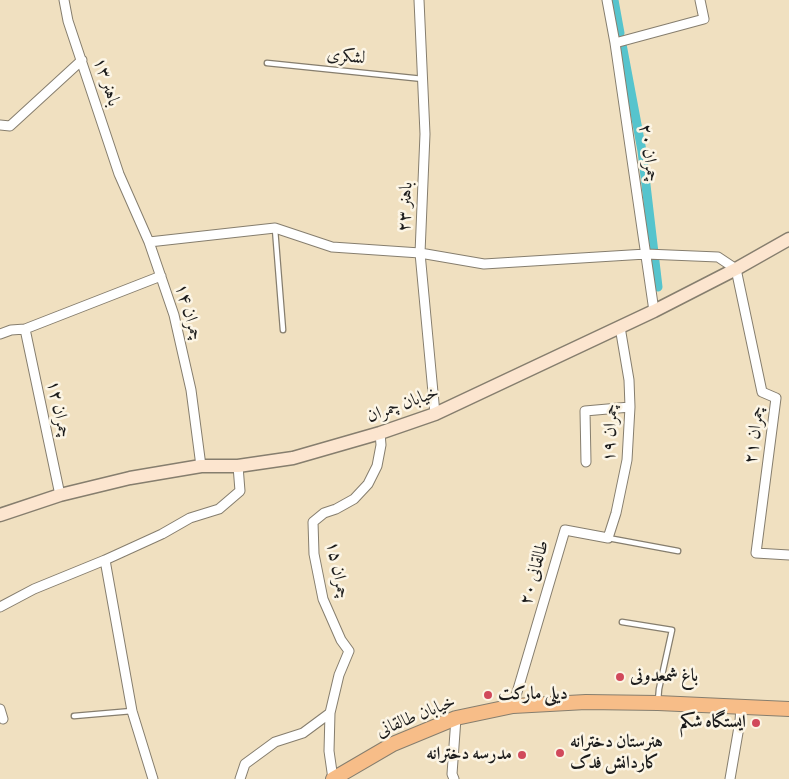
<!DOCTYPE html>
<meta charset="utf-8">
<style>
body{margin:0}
canvas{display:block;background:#f0e0c0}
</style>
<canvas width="789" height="779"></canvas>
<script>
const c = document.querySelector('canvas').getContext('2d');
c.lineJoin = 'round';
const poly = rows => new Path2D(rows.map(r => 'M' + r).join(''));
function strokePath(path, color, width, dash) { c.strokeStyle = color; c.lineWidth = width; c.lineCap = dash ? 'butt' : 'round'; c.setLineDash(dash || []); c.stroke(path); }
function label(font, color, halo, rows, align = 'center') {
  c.font = font + ' "Libre Bodoni",Amiri,serif'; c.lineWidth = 5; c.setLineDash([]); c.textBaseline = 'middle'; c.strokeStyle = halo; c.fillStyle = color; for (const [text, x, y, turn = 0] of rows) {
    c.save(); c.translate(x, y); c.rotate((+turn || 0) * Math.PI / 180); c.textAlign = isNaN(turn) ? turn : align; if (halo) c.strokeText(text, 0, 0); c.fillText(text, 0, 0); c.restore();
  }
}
const canal = poly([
 [614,0,620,33],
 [622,44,642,151,658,287]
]);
const lane = poly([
 [267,63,423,79],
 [275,229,283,330],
 [608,538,678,551],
 [622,622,672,630,659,689,658,701],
 [74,716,132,711]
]);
const street = poly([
 [64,0,68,21,119,174,149,242,174,315,191,390,201,466],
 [419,0,425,134,420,253,435,414],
 [607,0,615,43,654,311],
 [615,43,704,19,700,0],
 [0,125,10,126,82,60],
 [149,242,275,228,332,247,420,253,484,264,646,254,718,257,736,269,762,392,776,398,756,553,789,555],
 [25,329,60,495],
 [0,334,11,330,25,329,161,276],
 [586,462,585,411,630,407],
 [105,560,132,711,153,779],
 [0,607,34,589,105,560,162,534,190,518,219,509,240,491,238,466],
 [513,706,565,530,608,538,616,513,627,460,630,407,629,380,620,327],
 [0,709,3,719],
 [240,779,245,764,275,742,303,733,330,713],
 [333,779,329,751,330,713,339,675,349,651,341,640,323,599,314,554,313,522,324,513,336,509,354,499,368,484,377,466,381,445,380,433],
 [454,779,452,774,456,718],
 [730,779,740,721,741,707]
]);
const secondary = poly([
 [0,515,60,495,130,478,201,466,238,466,293,458,380,433,435,414,654,311,736,269,789,239]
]);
const primary = poly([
 [333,779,393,744,456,718,513,706,586,702,658,703,789,709]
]);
const markers = [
 [620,677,5,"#d1495b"],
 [488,695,5,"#d1495b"],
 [756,723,5,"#d1495b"],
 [560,753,5,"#d1495b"],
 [522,755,5,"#d1495b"]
];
const streetNames = [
 ["لشکری",346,57,6],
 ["باهنر ۱۳",106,82,72],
 ["چمران ۲۰",648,153,82],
 ["باهنر ۲۳",406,207,-87],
 ["چمران ۱۴",188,312,74],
 ["خیابان چمران",403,405,-20],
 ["چمران ۱۲",58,409,78],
 ["چمران ۱۹",611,433,-87],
 ["چمران ۲۱",755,435,-82],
 ["چمران ۱۵",337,570,79],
 ["طالقانی ۲۰",535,573,-74],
 ["خیابان طالقانی",416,717,-22]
];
const poiNames = [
 ["باغ شمعدونی",630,677],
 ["دیلی مارکت",498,695],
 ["ایستگاه شکم",746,723,"right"],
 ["هنرستان دخترانه",570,743],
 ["کاردانش فدک",570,764],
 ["مدرسه دخترانه",512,755,"right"]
];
strokePath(canal, '#56c4cd', 9);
strokePath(lane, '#867e6e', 7);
strokePath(street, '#867e6e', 11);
strokePath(secondary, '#867e6e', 15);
strokePath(primary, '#867e6e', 16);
strokePath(lane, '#fff', 4.5);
strokePath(street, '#fff', 9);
strokePath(secondary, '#fce5cf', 12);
strokePath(primary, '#f7bd88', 14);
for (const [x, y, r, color] of markers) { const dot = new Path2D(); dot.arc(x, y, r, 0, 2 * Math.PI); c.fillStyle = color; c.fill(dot); strokePath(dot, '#fcf5e5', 2); }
label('18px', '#1c1c1c', '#fcf5e5', streetNames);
label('bold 18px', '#1c1c1c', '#fcf5e5', poiNames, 'left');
</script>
